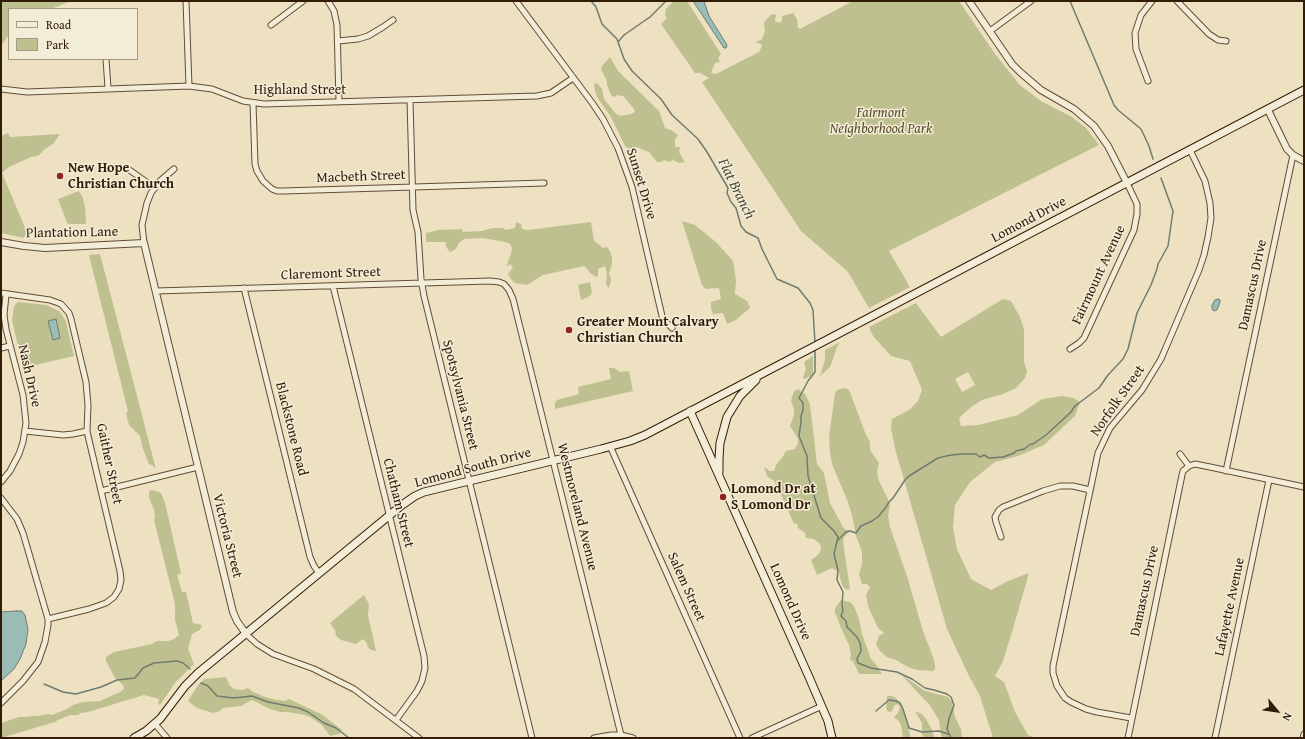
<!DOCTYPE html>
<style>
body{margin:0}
#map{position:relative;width:1305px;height:739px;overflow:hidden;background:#ede1c2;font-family:"Gentium Book Plus",serif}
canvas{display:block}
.frame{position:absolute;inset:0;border:2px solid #311c06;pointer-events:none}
.legend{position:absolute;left:8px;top:8px;width:130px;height:52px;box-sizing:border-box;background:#f3ecd7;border:1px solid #a59983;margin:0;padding:5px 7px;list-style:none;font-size:12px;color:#311c06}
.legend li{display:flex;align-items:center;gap:8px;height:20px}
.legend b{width:20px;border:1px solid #a59983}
.north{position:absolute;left:1257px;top:691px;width:40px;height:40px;-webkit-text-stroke:3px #f3ecd7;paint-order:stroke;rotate:119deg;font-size:11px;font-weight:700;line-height:16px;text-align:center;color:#311c06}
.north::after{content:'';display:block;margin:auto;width:14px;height:18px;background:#311c06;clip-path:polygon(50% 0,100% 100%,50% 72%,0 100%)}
</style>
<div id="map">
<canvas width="1305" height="739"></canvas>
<div class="frame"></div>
<ul class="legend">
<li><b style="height:5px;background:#f3ecd7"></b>Road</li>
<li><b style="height:11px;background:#bec18f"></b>Park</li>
</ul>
<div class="north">N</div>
</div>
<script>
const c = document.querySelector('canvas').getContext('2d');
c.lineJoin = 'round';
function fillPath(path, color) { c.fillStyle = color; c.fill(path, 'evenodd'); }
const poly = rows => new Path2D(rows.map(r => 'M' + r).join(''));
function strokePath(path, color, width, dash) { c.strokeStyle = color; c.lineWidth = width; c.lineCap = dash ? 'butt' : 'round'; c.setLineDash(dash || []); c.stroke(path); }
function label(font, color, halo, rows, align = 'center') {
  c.font = font + ' "Gentium Book Plus",serif'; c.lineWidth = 3; c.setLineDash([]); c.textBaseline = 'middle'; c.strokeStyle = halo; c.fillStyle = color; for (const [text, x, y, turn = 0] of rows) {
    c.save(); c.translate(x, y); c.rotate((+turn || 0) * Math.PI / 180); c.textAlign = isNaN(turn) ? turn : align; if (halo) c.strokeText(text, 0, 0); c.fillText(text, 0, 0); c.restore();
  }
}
const green = poly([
 [3,1,71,1,51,9,9,9,9,37,7,37,1,46,1,4],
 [674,1,687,1,721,54,718,58,720,62,715,63,711,73,716,74,759,52,762,46,761,44,755,42,761,40,763,37,765,30,764,24,765,21,772,14,776,15,775,21,780,23,782,20,782,16,793,13,797,19,798,28,800,29,853,1,959,1,995,54,1020,85,1041,101,1072,117,1086,128,1099,145,889,251,910,287,869,308,848,272,801,231,702,82,709,78,700,73,695,73,661,24,667,18,665,15,666,9],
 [610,57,618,71,659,111,665,128,671,130,678,135,675,140,675,147,680,147,679,152,685,162,679,163,673,160,669,162,664,160,661,162,657,162,649,152,636,147,629,149,625,146,611,117,597,97,595,91,594,84,597,83,602,89,604,99,616,114,621,116,631,114,635,112,634,109,623,96,617,95,615,97,611,95,607,85,607,81,601,69,602,66],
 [8,133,10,137,60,134,53,144,45,149,38,156,31,157,18,163,9,167,2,173,26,230,26,234,24,238,1,233,1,136],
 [79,191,83,198,85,207,86,224,69,224,67,223,58,199],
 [682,221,695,225,716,242,733,261,736,280,735,294,747,301,750,308,736,320,727,324,723,313,713,314,711,308,711,302,721,299,719,288,706,289,702,285],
 [516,222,521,224,522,229,528,230,591,222,594,241,601,246,602,248,607,247,610,251,612,258,612,264,609,273,611,280,609,288,606,284,607,274,605,266,598,269,598,276,595,277,594,275,591,274,587,269,584,266,543,275,527,285,515,283,510,278,508,274,513,267,510,264,506,267,511,254,512,248,510,244,505,242,483,238,464,239,459,243,456,249,450,252,446,247,446,242,426,242,426,233,438,230,462,229,463,232,482,231,493,228,503,228,506,230,515,228],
 [100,254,156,469,152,465,149,464,143,449,140,436,129,425,126,413,128,411,89,255],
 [590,282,592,293,590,296,581,300,578,285],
 [1003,299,1011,301,1020,317,1024,329,1024,362,1027,371,1025,378,1016,388,1003,394,982,400,971,407,959,418,961,426,978,425,1018,415,1042,399,1062,396,1073,398,1080,402,1075,416,1044,445,1018,456,995,462,970,482,955,505,953,527,957,549,971,579,991,590,1008,581,1029,573,1014,625,1003,661,995,676,1004,682,1015,712,1028,735,1035,738,993,738,980,696,969,676,947,629,896,452,891,429,892,419,909,410,918,401,922,390,910,361,891,356,873,336,869,327,916,303,941,337],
 [968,372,975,385,962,392,955,379],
 [18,302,46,305,59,311,64,318,66,322,74,356,23,368,12,320,14,306],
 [840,342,837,347,830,367,820,376,825,360,825,350],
 [813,356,813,373,811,376,804,379,803,378,806,369,804,362],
 [609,368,614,368,620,372,629,371,633,391,555,409,555,403,557,400,579,394,578,387,611,379],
 [843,388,848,389,850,392,866,435,870,442,870,450,879,463,877,471,878,479,887,497,890,505,888,516,890,527,907,576,923,631,933,657,935,665,935,669,933,671,917,670,908,667,896,660,887,657,880,651,876,644,879,636,884,633,878,628,868,606,866,595,870,587,867,584,862,584,859,574,862,564,862,552,856,536,852,515,846,497,833,467,830,454,829,437,835,393,837,390],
 [798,389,806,395,810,405,817,464,824,473,830,503,844,529,850,531,844,537,843,542,850,589,847,590,843,587,840,578,839,572,832,568,817,575,811,560,818,555,821,550,820,544,814,539,806,538,805,533,798,528,797,523,794,524,780,492,777,492,776,485,774,481,767,476,764,467,770,471,774,471,776,465,782,458,786,451,795,449,798,443,798,439,790,426,794,415,794,409,791,401,792,397,794,391],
 [152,490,161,493,165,503,181,573,177,575,182,592,186,592,193,623,202,625,200,630,192,634,188,649,194,664,175,683,160,705,158,704,159,699,144,695,88,712,81,713,78,715,70,715,58,720,55,722,1,738,1,724,4,722,19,717,28,717,32,716,37,716,48,714,52,715,67,709,73,705,83,702,100,701,120,692,124,689,123,685,115,678,106,661,106,657,114,652,152,644,157,641,168,641,174,639,179,635,175,620,175,604,154,520,155,517,154,510,149,497,149,491],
 [364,595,369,604,368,615,376,651,371,650,368,647,366,642,363,639,356,644,341,640,336,636,335,630,330,623],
 [841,600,850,602,854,606,859,619,862,634,871,659,875,663,882,674,859,674,853,661,850,660,851,655,849,645,841,628,835,612,835,608],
 [902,675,925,691,948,697,952,702,955,717,961,729,962,738,944,738,941,735,939,720,929,704,918,693],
 [226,677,230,686,234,689,242,690,248,688,253,692,268,698,284,701,289,699,321,714,342,730,339,734,330,736,322,725,310,717,305,715,288,712,280,712,270,709,252,700,241,706,223,708,220,711,213,713,197,708,188,701,198,685,204,679],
 [887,696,892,696,896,698,902,705,911,738,903,738,901,725,898,720,894,717,898,713,900,708,899,705,897,704,894,706,892,711,889,712,886,709],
 [915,711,922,714,926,719,931,728,935,738,924,738,922,734,922,723]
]);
const water = poly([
 [693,1,704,1,709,16,727,45,726,48,724,48,722,45,693,1],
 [1218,299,1220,300,1220,302,1217,310,1214,311,1212,309,1212,305,1215,300,1218,299],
 [56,319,60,338,53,340,48,321,56,319],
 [17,611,22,611,25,615,28,629,26,644,20,659,14,669,1,681,1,612,17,611]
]);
const stream = poly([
 [591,1,596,7,602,24,617,39,624,59,632,71,661,99,672,115,698,139,707,152,728,188,727,193,731,202,736,208,741,226,746,232,758,238,762,249,777,279,798,288,810,303,813,310,815,343],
 [1070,1,1114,105,1118,110,1141,129,1149,146,1153,159],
 [618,42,624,35,650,17,666,1],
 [815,349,815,372,808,381,799,398,803,403,803,410,801,416,801,422,799,436,807,456,808,476,821,518,834,531,838,537,834,554,838,570,837,580,843,592,842,605,843,611,841,616,846,621,847,627,857,637,860,643,861,651,857,659,858,663,871,668,897,672,912,679,925,688,934,690,947,694,951,697,954,705,949,719,947,729,951,738],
 [838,540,846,532,850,531,856,533,861,526,872,521,878,517,886,507,889,502,893,498,905,480,909,476,938,458,951,455,963,454,976,454,980,457,984,455,989,458,1003,457,1014,453,1016,451,1024,449,1031,444,1033,444,1046,435,1071,412,1075,406,1099,388,1108,375,1123,359,1128,349,1137,313,1151,285,1157,269,1158,264,1168,246,1173,211,1161,178],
 [201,683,208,686,217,696,234,698,252,696,268,702,299,708,308,712,324,723,336,728,349,738],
 [44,684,63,692,76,694,101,687,117,680,135,678,143,668,154,663,177,661,183,663,190,669],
 [876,711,889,700,896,701,900,703,903,709,909,728,922,732,939,731,948,734]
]);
const minor = poly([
 [186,1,189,86],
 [328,1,334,11,337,25,339,102],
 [516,1,593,104,603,119,618,148,632,187,662,316,665,321,672,328],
 [1177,1,1209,34,1218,40,1226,41],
 [271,25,303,1],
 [990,31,1031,1],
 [338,41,358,39,368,36,383,27,393,20],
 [106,59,108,88],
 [1148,81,1136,49,1135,33,1141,15,1152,1],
 [1,89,27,92,189,86,212,89,243,101,264,104,537,96,551,93,573,78],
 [410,100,413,210,418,232,421,279,424,296,532,738],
 [253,103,255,164,257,171,263,181,272,189,277,191,283,191,544,183],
 [128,169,155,188],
 [144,243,142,225,147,203,151,193,160,181,174,169],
 [333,286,424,656,425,668,422,681,417,691,396,720],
 [244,288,310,557,314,566,319,573],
 [156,291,490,281,499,282,504,284,509,290,513,299,621,735],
 [1,293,50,300,61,304,69,313,71,319,86,382,88,405,87,431,89,440,120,571,121,580,119,589,114,597,106,603,89,609,48,619],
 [1,348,10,346],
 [1070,349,1079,343,1084,338,1134,230,1137,214,1137,204,1127,183],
 [25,431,63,435,73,434,87,431],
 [610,446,740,738],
 [1189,466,1195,464,1210,467,1304,487],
 [1226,471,1293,155],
 [1,482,10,471,19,454,23,442,26,423,23,395,6,329,4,315,6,295],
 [101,491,198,467],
 [1,498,17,519,23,533,48,619,48,625,45,642,38,662,23,681,1,703],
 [1001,537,996,522,995,517,999,510,1003,507,1043,491,1060,486,1073,486,1090,490],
 [246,634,257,644,273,654,314,669,354,689,419,738],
 [1131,718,1097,712,1086,709,1071,702,1065,698,1057,686,1053,673,1053,666,1098,453,1110,428,1142,390,1161,359,1199,270,1204,255,1208,237,1211,218,1210,203,1205,181,1190,150],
 [155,724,167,738],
 [594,738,611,735,621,735,633,738],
 [752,738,822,706],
 [1128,738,1182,475,1183,471,1189,466,1180,454],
 [1215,738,1269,480],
 [1303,738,1304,734]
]);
const tertiary = poly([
 [969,1,1012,64,1020,72,1041,90,1074,109,1094,126,1108,146,1127,183],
 [1268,110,1287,149,1293,155,1304,161],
 [1,242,24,246,45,248,144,243,233,612,237,621,246,634]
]);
const secondary = poly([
 [690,411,809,677,828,721,832,738],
 [719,472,719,459,720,443,727,417,740,396,756,380],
 [134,738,146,731,160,719,185,686,198,673,402,505,415,496,424,492,601,449,630,441,645,435,1304,90]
]);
const markers = [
 [60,176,4,"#8f2418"],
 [569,330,4,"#8f2418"],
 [723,497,4,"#8f2418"]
];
const streetNames = [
 ["Highland Street",300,90],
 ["Macbeth Street",361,177,-2],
 ["Sunset Drive",641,184,73],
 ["Lomond Drive",1029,220,-28],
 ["Plantation Lane",72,233,-1],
 ["Claremont Street",331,274,-2],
 ["Fairmount Avenue",1099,275,-65],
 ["Damascus Drive",1253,285,-78],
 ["Nash Drive",29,376,77],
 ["Spotsylvania Street",460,395,76],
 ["Norfolk Street",1118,401,-55],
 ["Blackstone Road",291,429,76],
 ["Gaither Street",109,464,78],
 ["Lomond South Drive",473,468,-15],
 ["Chatham Street",398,503,76],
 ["Westmoreland Avenue",577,507,76],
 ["Victoria Street",227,536,76],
 ["Salem Street",686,587,66],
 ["Damascus Drive",1145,591,-78],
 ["Lomond Drive",790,602,66],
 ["Lafayette Avenue",1230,607,-78]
];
const parkNames = [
 ["Fairmont",881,113],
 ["Neighborhood Park",881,129]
];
const poiNames = [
 ["New Hope",68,168],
 ["Christian Church",68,184],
 ["Greater Mount Calvary",577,322],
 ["Christian Church",577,338],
 ["Lomond Dr at",731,489],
 ["S Lomond Dr",731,505]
];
const waterNames = [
 ["Flat Branch",736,189,64]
];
fillPath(green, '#bec18f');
fillPath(water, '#9abcb7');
strokePath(water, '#707c70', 1);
strokePath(stream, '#707c70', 1.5);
strokePath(minor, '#604d35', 7);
strokePath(tertiary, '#604d35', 8);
strokePath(secondary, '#311c06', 9);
strokePath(minor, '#f3ecd7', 5);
strokePath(tertiary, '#f3ecd7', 6);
strokePath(secondary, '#f3ecd7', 7);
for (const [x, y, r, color] of markers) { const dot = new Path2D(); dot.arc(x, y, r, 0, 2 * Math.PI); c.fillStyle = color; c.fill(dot); strokePath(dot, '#f3ecd7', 1.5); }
label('14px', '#311c06', '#f3ecd7', streetNames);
label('italic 14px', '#5b4e2f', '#f3ecd7', parkNames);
label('bold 14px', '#311c06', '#f3ecd7', poiNames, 'left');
label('italic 15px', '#504c3b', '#f3ecd7', waterNames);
</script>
